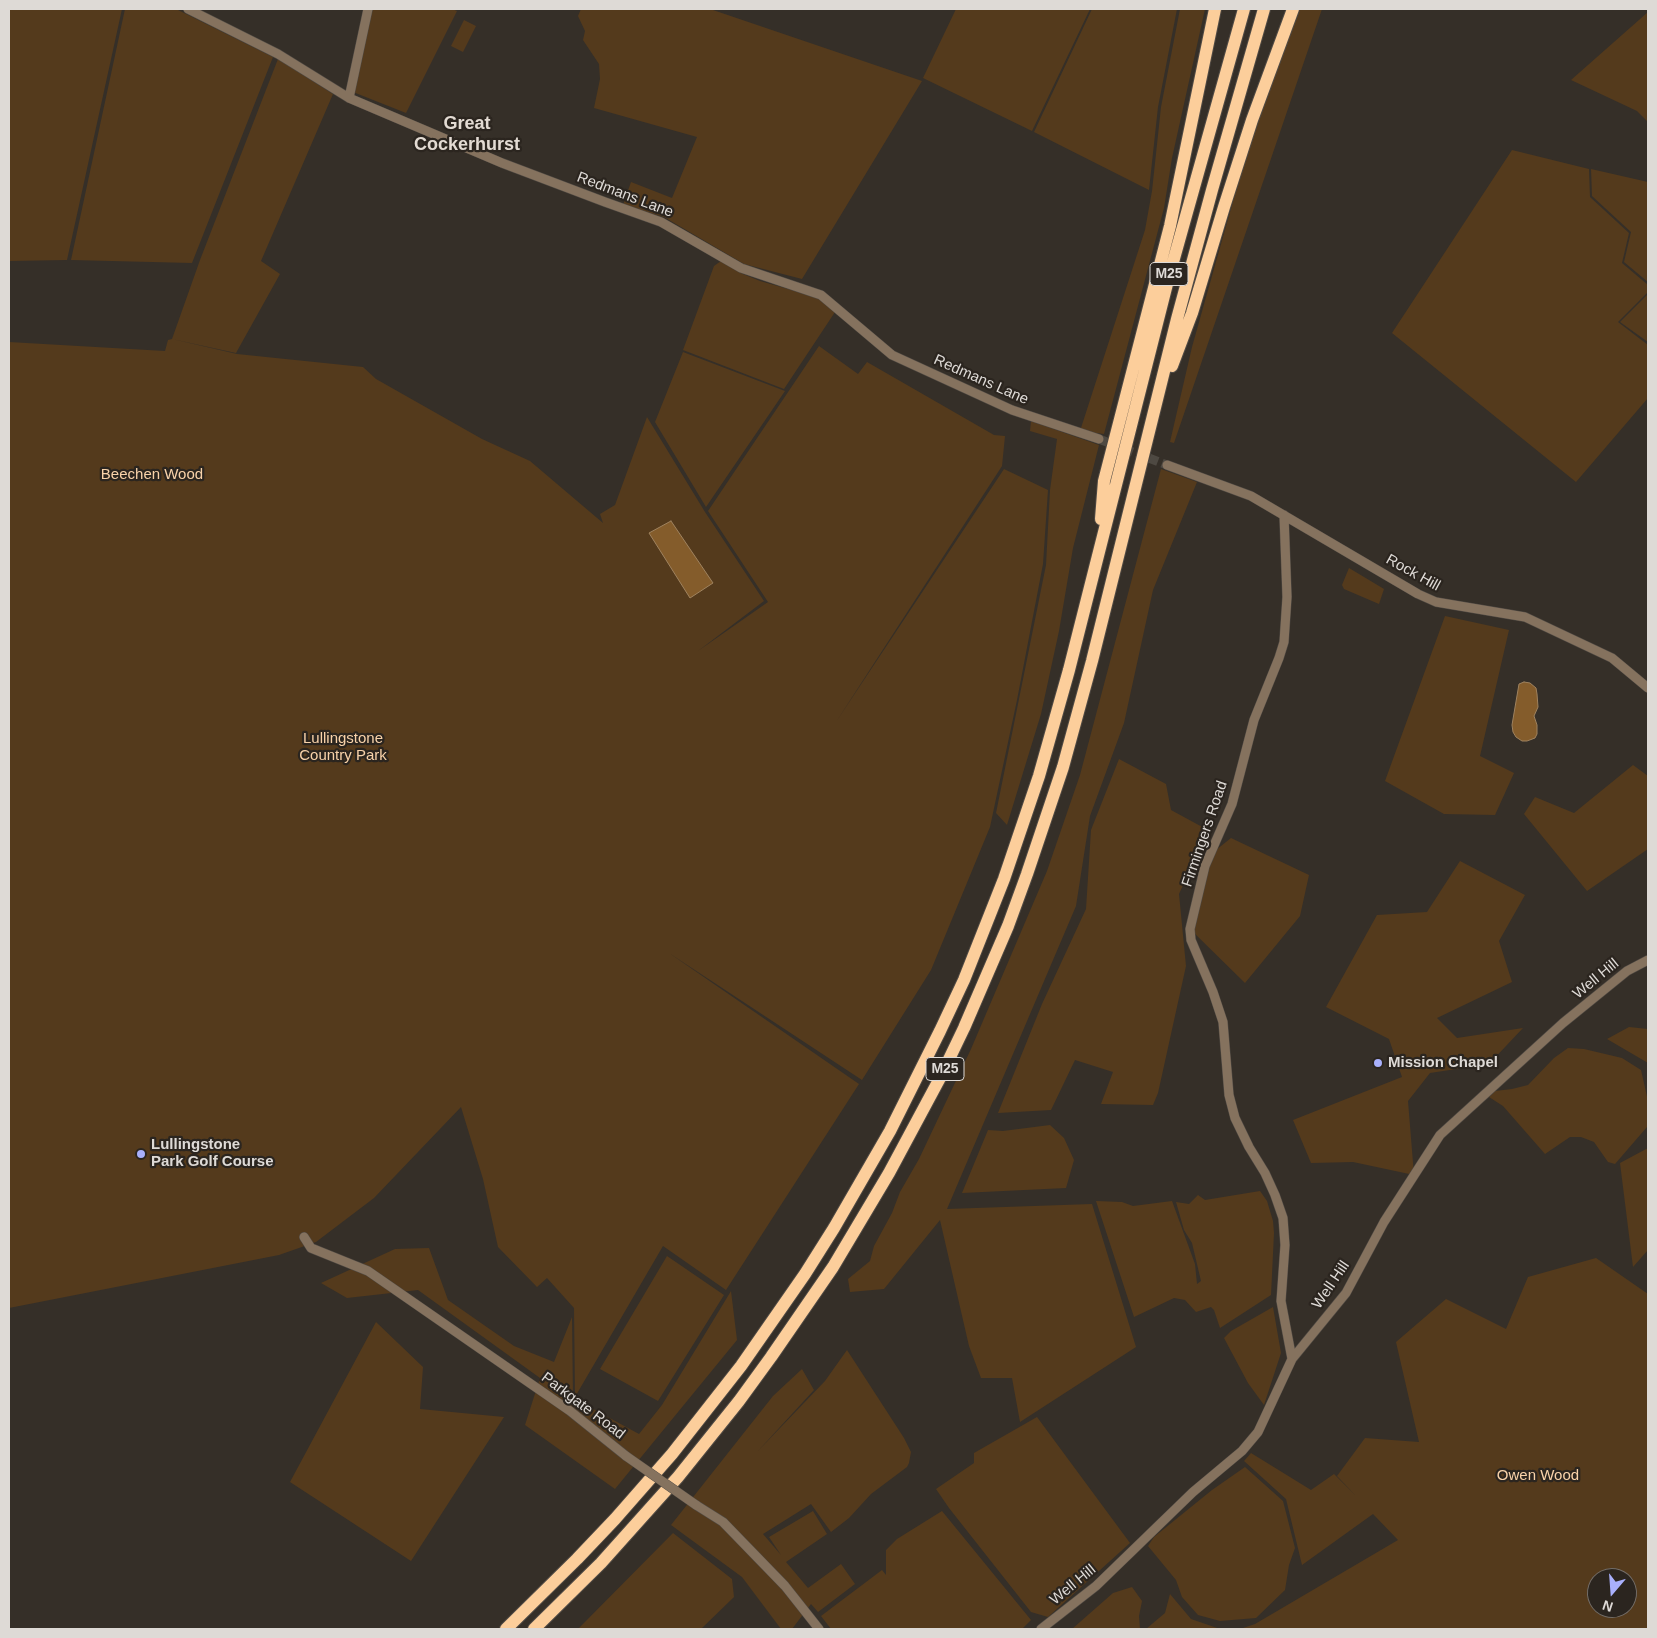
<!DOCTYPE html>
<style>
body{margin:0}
#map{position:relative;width:1657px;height:1638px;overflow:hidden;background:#352f28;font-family:Arial,sans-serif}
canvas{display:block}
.frame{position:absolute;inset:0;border:10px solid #dedad6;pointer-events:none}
.north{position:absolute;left:1587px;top:1568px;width:50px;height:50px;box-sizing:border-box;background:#2b251f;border:1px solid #736d68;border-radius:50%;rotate:198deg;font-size:14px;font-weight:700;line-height:20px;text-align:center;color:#dedad6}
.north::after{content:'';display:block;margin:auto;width:18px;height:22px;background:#a9b0fc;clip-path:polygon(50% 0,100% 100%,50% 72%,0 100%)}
</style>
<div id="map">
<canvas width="1657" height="1638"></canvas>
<div class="frame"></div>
<div class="north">N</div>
</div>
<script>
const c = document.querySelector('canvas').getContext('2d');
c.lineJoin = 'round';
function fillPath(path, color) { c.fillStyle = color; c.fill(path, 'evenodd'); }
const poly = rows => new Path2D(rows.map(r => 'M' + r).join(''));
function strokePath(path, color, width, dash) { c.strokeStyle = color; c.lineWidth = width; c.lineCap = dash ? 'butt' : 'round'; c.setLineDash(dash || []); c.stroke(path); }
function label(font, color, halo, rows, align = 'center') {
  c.font = font + ' Arial,sans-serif'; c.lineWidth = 4.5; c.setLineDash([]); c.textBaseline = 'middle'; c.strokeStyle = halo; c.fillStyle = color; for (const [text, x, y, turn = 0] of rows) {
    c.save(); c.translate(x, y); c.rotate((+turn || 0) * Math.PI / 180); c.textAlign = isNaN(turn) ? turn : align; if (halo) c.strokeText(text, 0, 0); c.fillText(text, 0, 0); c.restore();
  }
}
const green = poly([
 [9,9,122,9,67,260,9,261],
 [125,9,176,9,273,57,192,263,71,260],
 [371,9,452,9,457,11,406,113,353,92],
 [581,9,710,9,922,81,802,279,744,264,664,217,623,205,631,182,672,198,697,137,594,108,600,79,599,64,583,40,585,31,578,16],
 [956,9,1090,9,1032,131,923,78],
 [1092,9,1177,9,1158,107,1149,190,1034,132],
 [1180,9,1205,9,1172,158,1164,208,1104,434,1080,431,1145,230,1152,191,1161,107],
 [1300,9,1322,9,1174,443,1170,442,1192,347,1241,173,1265,101],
 [1648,12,1648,122,1637,111,1571,80],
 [464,20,476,26,463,52,451,46],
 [278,59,333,94,261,261,280,274,236,353,172,339,200,260],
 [1512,150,1589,169,1590,197,1629,233,1622,263,1648,285,1648,292,1618,322,1648,345,1648,398,1576,482,1392,333],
 [1591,169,1648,182,1648,282,1624,262,1631,232,1592,196],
 [721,261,743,274,760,281,820,298,835,312,784,389,683,350,714,266],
 [1648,294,1648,342,1620,322],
 [172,339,237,354,363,367,376,379,482,439,530,461,603,523,600,514,615,505,647,417,705,512,764,601,698,651,768,602,708,511,819,346,858,374,867,362,994,435,1005,436,1002,466,836,722,1004,469,1048,490,1043,564,1017,700,990,827,931,970,862,1080,669,953,859,1084,726,1290,663,1246,575,1397,574,1308,547,1278,537,1287,498,1247,483,1179,461,1107,374,1198,316,1242,279,1255,9,1308,9,342,165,351,168,340],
 [683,352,785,391,706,507,655,422],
 [1031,421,1099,445,1073,548,1059,631,1041,714,1007,825,996,813,1046,565,1050,490,1057,439,1030,431],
 [1161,469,1197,482,1153,590,1124,723,1090,816,1076,906,947,1209,1092,1204,1136,1347,1020,1422,1012,1378,981,1378,969,1346,940,1220,884,1289,850,1292,848,1279,870,1261,874,1246,892,1213,900,1192,919,1159,971,1049,1047,871,1080,775],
 [1349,568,1384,589,1379,604,1344,589,1342,585],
 [1445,616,1509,630,1480,756,1514,773,1495,815,1444,814,1385,781],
 [1119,759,1166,784,1171,810,1206,829,1195,859,1179,894,1186,966,1158,1093,1153,1105,1101,1104,1113,1072,1075,1060,1051,1110,998,1113,1042,1004,1086,909,1091,830],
 [1633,765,1648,776,1648,849,1587,891,1524,814,1535,797,1574,813],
 [1231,838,1309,875,1300,916,1245,983,1190,929,1211,854],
 [1460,861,1525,895,1499,941,1512,982,1437,1018,1457,1038,1523,1028,1489,1064,1430,1073,1408,1101,1414,1175,1353,1162,1311,1163,1293,1120,1402,1077,1389,1039,1326,1007,1377,915,1427,912],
 [1629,1027,1648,1029,1648,1063,1607,1039],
 [1568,1048,1584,1049,1622,1058,1641,1070,1648,1101,1647,1127,1615,1164,1608,1162,1594,1142,1581,1137,1570,1137,1545,1154,1503,1106,1489,1097,1495,1091,1512,1089,1528,1085,1554,1058],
 [1050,1125,1064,1138,1074,1160,1066,1188,962,1193,988,1130,1003,1131],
 [1648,1148,1648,1250,1633,1267,1620,1163],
 [1260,1191,1267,1201,1273,1221,1274,1233,1271,1295,1220,1328,1214,1310,1211,1307,1196,1312,1185,1300,1174,1298,1134,1317,1096,1201,1122,1202,1133,1206,1172,1201,1195,1264,1197,1284,1201,1281,1192,1243,1184,1230,1176,1202,1189,1204,1198,1195,1205,1200],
 [429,1248,448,1300,514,1346,554,1362,572,1317,573,1398,639,1434,662,1405,731,1291,737,1340,615,1489,525,1425,540,1378,418,1290,347,1298,321,1283,395,1249],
 [667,1256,724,1295,658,1401,600,1369],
 [1596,1258,1648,1294,1648,1629,1240,1629,1255,1624,1398,1540,1373,1514,1302,1565,1286,1499,1244,1461,1251,1453,1311,1490,1334,1474,1356,1496,1337,1476,1365,1438,1419,1442,1396,1342,1446,1299,1506,1329,1528,1277],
 [1597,1578,1627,1578,1627,1608,1597,1608],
 [1273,1307,1281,1353,1264,1405,1248,1383,1224,1338,1231,1331],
 [376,1322,423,1367,420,1409,504,1417,411,1561,290,1482],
 [847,1350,904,1438,911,1452,909,1463,907,1467,871,1494,849,1518,831,1532,811,1504,763,1534,781,1555,769,1537,813,1511,827,1534,786,1562,808,1588,841,1564,855,1584,818,1612,811,1604,792,1629,781,1629,742,1577,671,1525,773,1396,802,1369,814,1390,757,1452,825,1381],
 [1037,1417,1130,1543,1048,1617,1031,1612,949,1508,936,1489,974,1463,974,1453],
 [1245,1467,1283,1501,1295,1548,1289,1565,1285,1590,1256,1618,1220,1621,1198,1615,1182,1597,1176,1580,1148,1546,1154,1537,1212,1490],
 [942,1511,1031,1620,1022,1629,831,1629,821,1616,882,1570,886,1575,886,1550,897,1539],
 [673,1533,732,1579,734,1597,701,1629,578,1629],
 [1132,1587,1142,1601,1139,1616,1140,1629,1072,1629,1113,1593],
 [1170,1594,1191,1619,1220,1629,1146,1629,1165,1613]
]);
const water = poly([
 [671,521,713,583,690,598,649,533,671,521],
 [1524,682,1530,683,1536,688,1537,694,1538,707,1534,716,1537,725,1537,734,1535,738,1527,741,1522,741,1516,737,1513,732,1512,725,1519,684,1524,682]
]);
const minorTunnel = poly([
 [1099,439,1167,465]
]);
const minor = poly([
 [188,9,278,54,349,98,502,163,605,202,661,222,741,268,821,295,892,355,1012,410,1099,439],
 [349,98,368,9],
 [1167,465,1251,496,1418,594,1436,602,1525,617,1612,658,1648,688],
 [1284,515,1287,597,1284,642,1279,658,1254,720,1232,804,1205,866,1190,929,1191,940,1213,992,1223,1022,1229,1095,1235,1118,1249,1147,1265,1173,1275,1195,1283,1218,1285,1245,1281,1301,1292,1359],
 [304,1237,311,1248,368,1271,570,1411,626,1456],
 [696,1505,723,1522,785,1586,819,1629],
 [1041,1629,1096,1586,1193,1492,1242,1451,1258,1432,1292,1359,1346,1293,1384,1222,1440,1135,1563,1023,1627,971,1648,960]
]);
const highway = poly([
 [1172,366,1192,313,1224,207,1252,120,1293,9],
 [1101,519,1104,481,1170,226,1215,9],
 [506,1629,577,1559,615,1519,672,1454,741,1366,805,1274,834,1228,890,1131,940,1031,964,980,1004,879,1039,776,1069,670,1168,280,1244,9],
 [534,1629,601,1563,678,1477,739,1401,771,1357,833,1267,889,1173,940,1078,964,1028,1008,926,1027,874,1063,767,1092,661,1177,319,1212,190,1264,9]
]);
const minorBridge = poly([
 [626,1456,696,1505]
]);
const markers = [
 [1378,1063,5,"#a9b0fc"],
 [141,1154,5,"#a9b0fc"]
];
const shields = [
 [1169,274,38],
 [945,1069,38]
];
const shieldNames = [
 ["M25",1169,274],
 ["M25",945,1069]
];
const streetNames = [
 ["Redmans Lane",625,195,21],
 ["Redmans Lane",981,380,24],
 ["Rock Hill",1413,573,29],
 ["Firmingers Road",1205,834,-71],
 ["Well Hill",1596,979,-39],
 ["Well Hill",1331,1285,-56],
 ["Parkgate Road",583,1406,37],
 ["Well Hill",1073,1585,-39]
];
const parkNames = [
 ["Beechen Wood",152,475],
 ["Lullingstone",343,739],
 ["Country Park",343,756],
 ["Owen Wood",1538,1476]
];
const poiNames = [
 ["Mission Chapel",1388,1063],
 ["Lullingstone",151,1145],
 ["Park Golf Course",151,1162]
];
const quarterNames = [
 ["Great",467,124],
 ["Cockerhurst",467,145]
];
fillPath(green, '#543a1c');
fillPath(water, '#845c2b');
strokePath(water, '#9f825e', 1);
strokePath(minorTunnel, '#4e4942', 9, [9, 4.5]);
strokePath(minor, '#504a44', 10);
strokePath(highway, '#504a44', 14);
strokePath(minor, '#85725e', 9);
strokePath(highway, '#fcce9b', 12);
strokePath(minorBridge, '#504a44', 10, []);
strokePath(minorBridge, '#85725e', 9);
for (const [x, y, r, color] of markers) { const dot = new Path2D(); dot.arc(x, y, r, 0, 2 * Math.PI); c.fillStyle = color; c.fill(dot); strokePath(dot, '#2b251f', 2); }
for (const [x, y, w] of shields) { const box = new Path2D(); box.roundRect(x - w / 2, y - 11.5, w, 23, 4); c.fillStyle = '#2b251f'; c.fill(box); strokePath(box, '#dedad6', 1); }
label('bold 14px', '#dedad6', null, shieldNames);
label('15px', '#dedad6', '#2b251f', streetNames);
label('15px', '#f8d2a9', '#2b251f', parkNames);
label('bold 15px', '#dedad6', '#2b251f', poiNames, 'left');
label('bold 18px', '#e3dbd3', '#2b251f', quarterNames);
</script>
